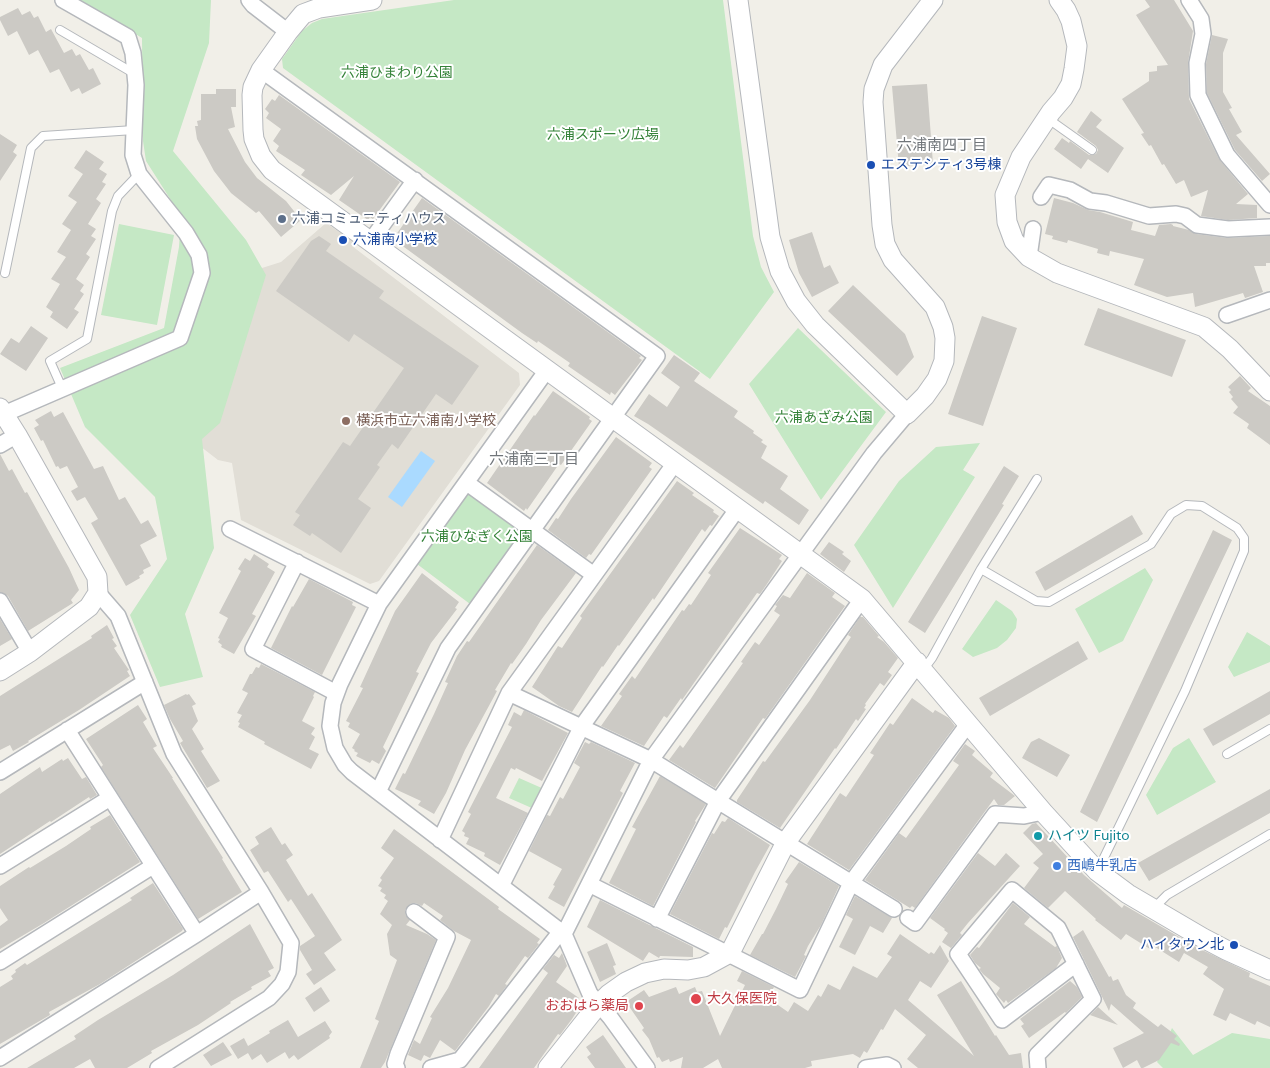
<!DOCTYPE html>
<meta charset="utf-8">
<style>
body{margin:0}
canvas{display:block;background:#f1efe8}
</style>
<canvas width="1270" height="1068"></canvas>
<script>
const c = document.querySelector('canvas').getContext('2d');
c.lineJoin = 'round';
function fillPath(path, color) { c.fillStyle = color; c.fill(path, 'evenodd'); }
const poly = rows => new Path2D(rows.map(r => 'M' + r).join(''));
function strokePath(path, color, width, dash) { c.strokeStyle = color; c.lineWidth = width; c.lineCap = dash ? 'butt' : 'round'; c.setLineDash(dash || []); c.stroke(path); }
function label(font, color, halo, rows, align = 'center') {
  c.font = font + ' "DM Sans","Noto Sans JP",sans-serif'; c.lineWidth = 4; c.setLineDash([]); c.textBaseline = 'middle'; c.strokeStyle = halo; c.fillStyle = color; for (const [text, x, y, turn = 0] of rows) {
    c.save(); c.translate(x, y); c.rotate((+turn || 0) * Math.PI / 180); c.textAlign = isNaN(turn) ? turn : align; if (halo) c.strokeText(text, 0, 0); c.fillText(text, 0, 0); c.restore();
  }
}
const education = poly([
 [326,223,354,242,352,246,519,373,520,385,379,581,370,584,241,520,232,463,218,460,196,443,243,274,281,262]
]);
const green = poly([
 [80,0,211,0,209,43,173,151,246,240,266,275,220,423,202,439,214,548,185,614,203,677,160,687,130,615,167,559,155,497,85,427,60,368,164,328,179,247,181,216,146,161,143,141,142,38],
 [454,0,723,0,753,236,761,267,774,292,710,379,283,68,282,59,302,31,312,23,322,19],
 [119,224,174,235,157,325,101,315],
 [798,328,886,412,821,500,749,384],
 [980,443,963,470,975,477,893,608,854,545,899,481,936,447],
 [470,489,525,527,470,604,417,564],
 [1145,568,1153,580,1123,641,1099,653,1075,609],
 [996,600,1012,611,1017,619,1016,628,1007,640,997,648,973,657,962,649],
 [1247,632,1270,646,1270,662,1234,677,1228,667],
 [1189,738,1216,782,1157,815,1146,795,1173,748],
 [519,778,544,789,534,809,509,798],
 [1172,1028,1193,1055,1232,1033,1270,1039,1270,1068,1163,1068,1157,1062]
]);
const water = poly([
 [421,451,435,461,402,507,388,497]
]);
const building = poly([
 [1145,0,1174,0,1193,31,1188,63,1189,99,1219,159,1248,194,1236,204,1257,205,1257,218,1228,220,1201,216,1208,190,1191,197,1184,180,1176,184,1164,164,1162,165,1151,145,1149,146,1141,134,1144,133,1122,99,1149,81,1149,72,1157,71,1157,66,1168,65,1136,15,1150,7],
 [18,8,22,15,30,11,34,18,38,16,46,32,51,29,64,53,72,49,76,56,80,54,89,70,93,68,101,84,82,94,79,88,71,92,59,69,50,73,38,50,29,55,17,31,8,36,0,20,0,17],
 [1212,35,1228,39,1223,53,1223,92,1232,108,1229,109,1242,132,1236,135,1270,174,1262,181,1235,150,1207,93,1206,64],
 [927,84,933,164,899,167,892,86],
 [216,89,236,89,236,107,231,107,235,127,228,129,245,162,257,178,286,201,301,220,281,237,259,211,256,213,231,193,214,171,197,139,195,126,198,126,197,121,201,120,201,94,216,94],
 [279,95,400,182,373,219,370,217,368,220,339,200,354,176,331,195,301,175,305,170,276,151,279,146,273,141,281,129,266,118,269,113,265,109,272,99,275,101],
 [1091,111,1102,120,1096,127,1124,148,1108,173,1088,159,1081,169,1054,149,1062,138,1069,143,1070,141,1089,155,1096,154,1098,150,1096,146,1077,132],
 [0,134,17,145,13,152,17,155,0,181],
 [86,150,104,162,99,169,107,174,102,182,106,184,96,199,101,203,88,224,96,229,91,236,96,239,86,254,90,257,76,279,84,285,80,291,84,294,74,309,79,312,67,329,50,317,53,312,46,307,60,284,51,279,66,257,57,252,71,230,62,224,77,202,68,196,83,174,74,168],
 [422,198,641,356,639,358,642,360,615,395,611,392,610,395,568,366,570,363,538,341,537,343,522,333,393,239],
 [1054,198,1073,203,1088,210,1100,212,1133,222,1131,230,1155,236,1159,225,1171,224,1173,225,1173,226,1189,230,1196,234,1227,238,1270,236,1270,263,1266,263,1266,266,1254,266,1263,292,1245,298,1243,293,1195,307,1193,293,1167,297,1134,285,1144,259,1110,251,1109,256,1097,253,1098,249,1068,240,1067,243,1052,239,1053,236,1045,234],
 [812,232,824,268,830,265,839,283,812,297,799,273,789,240],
 [319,236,331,244,326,251,384,291,379,298,479,366,452,405,436,394,398,449,392,444,377,465,380,467,358,499,371,508,341,553,312,533,310,536,293,525,300,515,295,512,343,442,350,446,404,368,354,334,349,342,276,291,311,241],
 [853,285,905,334,914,357,897,376,828,311],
 [1098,308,1186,340,1172,377,1084,345],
 [982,316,1017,328,983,426,948,414],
 [31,326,48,338,26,371,0,354,11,338,19,343],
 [674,355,700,373,694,381,738,411,734,417,754,431,753,433,763,440,761,442,767,446,761,458,788,476,780,489,809,510,799,525,765,501,763,504,648,424,634,416,649,394,667,407,680,387,661,373],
 [1240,376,1251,388,1248,391,1270,406,1270,445,1247,428,1249,424,1233,413,1238,407,1231,399,1233,397,1229,392,1231,390,1228,387],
 [553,391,590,417,589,419,592,421,561,465,559,464,527,510,526,508,524,511,487,483,534,415,535,416],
 [51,411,54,417,63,412,94,469,103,466,119,500,125,497,141,524,148,520,157,536,140,545,151,566,143,570,144,573,139,576,140,578,126,586,91,523,98,519,85,497,77,501,71,491,78,487,67,466,60,469,58,466,56,467,43,440,41,441,34,428,39,425,35,420],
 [616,437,652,463,649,467,652,469,591,555,589,554,586,558,548,530,556,518,558,519,571,499],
 [0,454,9,471,12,469,25,493,27,492,69,568,79,590,71,600,73,603,28,631,8,596,0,592],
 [1004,466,1019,476,1002,504,1004,505,925,633,908,622],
 [677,481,694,493,692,495,714,510,713,512,719,516,712,526,710,525,705,532,702,529,654,600,653,598,619,646,618,645,603,667,602,666,572,712,559,706,532,687,558,646,562,648,582,618,580,616],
 [1132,515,1143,534,1045,591,1035,572],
 [740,528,782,555,779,559,782,561,767,584,760,594,757,593,682,700,681,698,667,718,664,716,644,746,601,726,622,696,619,694,632,676,635,679,682,610,684,611,689,604,691,605,711,575,708,573],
 [1213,530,1232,540,1097,822,1080,812],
 [829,542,844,552,842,554,851,561,844,572,820,554],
 [537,545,576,573,541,620,526,644,512,664,511,663,495,690,497,691,465,750,446,793,434,814,418,805,421,801,395,789,403,773,405,774,434,714,448,683,445,682,457,656,467,641,469,642],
 [254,554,269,564,267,567,275,572,252,614,256,616,234,654,221,647,222,645,218,642,220,639,218,638,228,618,219,613,241,571,238,569,245,558,250,561],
 [422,573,459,602,455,608,457,609,431,643,416,672,419,673,383,747,386,751,379,764,372,760,370,763,356,756,358,753,354,751,355,750,352,748,360,734,348,727,350,723,346,721,363,688,360,687,395,611],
 [807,573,835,593,832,597,845,606,765,719,763,718,715,788,669,760,680,745,683,748,743,663,741,662,755,642,759,645,780,615,774,611,777,606,775,605,783,595,790,598],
 [309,579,353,602,352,605,356,607,322,675,271,648,292,606,293,607],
 [860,617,863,617,879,636,877,637,884,642,898,658,888,672,892,675,884,686,880,683,865,704,866,705,864,708,866,709,858,721,856,719,836,749,835,748,780,828,737,802,737,800,763,761,765,762,810,700,851,637,848,635],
 [0,619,12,639,0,646],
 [107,625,114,638,112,639,117,646,114,648,129,670,127,671,130,676,79,710,28,741,29,742,13,751,10,745,0,750,0,696,92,638,91,636],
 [1078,641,1088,659,990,716,979,698],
 [261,664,315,692,313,696,314,697,302,721,315,728,311,734,315,737,309,749,319,754,311,769,264,744,265,742,238,727,240,723,238,722,242,715,237,713,248,693,242,690,250,674,252,674,256,667,259,668],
 [1270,691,1270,714,1213,746,1203,729],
 [186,694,187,695,189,694,196,704,192,706,198,721,192,729,204,749,201,751,220,781,207,788,180,743,183,741,170,719,164,705],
 [912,698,933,713,935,710,949,718,955,726,849,870,807,844,840,793,846,797,874,755,870,753,890,723,893,725],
 [138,705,147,719,143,722,157,746,153,748,173,778,172,778,223,858,222,859,242,892,198,919,101,767,103,765,86,739],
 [524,710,568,733,542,781,516,768,515,770,511,768,496,798,528,813,500,865,484,856,485,853,466,844,469,838,464,836,465,833,462,831,471,814,468,812,512,727,508,725,514,712,521,716],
 [1039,738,1070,755,1057,777,1022,758,1031,742],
 [585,742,589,744,591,742,635,763,620,791,623,793,564,907,548,898,555,886,553,885,562,869,529,851,547,815,550,816,560,797,563,799,580,767,574,763],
 [965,744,975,751,972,755,993,773,990,777,1015,796,1004,805,998,805,994,799,915,908,912,906,910,908,865,880,899,833,906,838,959,765,953,761],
 [68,758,82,779,86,777,97,795,90,799,89,797,51,822,50,821,0,854,0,794,40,767,42,772,62,759,63,761],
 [660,776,706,804,695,821,696,822,653,906,609,883,636,829,632,827],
 [1270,789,1270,813,1149,881,1138,863],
 [110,815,140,862,44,923,0,949,0,926,8,920,0,908,0,886,29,867,30,868,66,846,91,829,90,827],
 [728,818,770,845,755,872,727,928,725,927,719,939,670,914,712,833,714,834,722,821,725,822],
 [1036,823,1084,875,1122,908,1124,905,1198,948,1250,973,1249,977,1270,986,1270,1027,1257,1021,1255,1025,1230,1013,1226,1021,1213,1015,1224,989,1203,974,1208,967,1184,953,1179,962,1152,945,1150,949,1126,934,1121,940,1095,920,1096,919,1065,891,1048,908,1024,888,1039,868,1033,863,1043,854,1023,833,1032,824],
 [271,827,282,845,285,843,293,855,286,860,308,896,312,893,342,940,324,953,336,970,314,985,306,974,312,970,300,950,300,946,315,936,291,899,288,902,268,871,264,873,250,850,259,844,255,837],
 [394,829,499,907,498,909,540,939,537,943,539,944,528,958,525,956,505,984,507,985,499,996,496,994,489,1006,455,1051,440,1040,430,1058,424,1055,421,1061,408,1055,414,1040,420,1044,432,1018,430,1017,448,988,471,940,454,931,440,920,443,916,424,903,422,906,416,903,410,904,405,910,406,916,410,920,406,925,427,934,436,940,385,1062,381,1068,360,1068,379,1021,375,1019,397,960,390,955,387,934,392,925,380,914,388,901,384,898,386,895,380,891,382,888,378,886,382,880,380,878,394,858,381,848],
 [978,853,995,866,1006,853,1020,866,968,923,960,933,962,935,951,948,942,942,948,933,944,930,945,929,930,918],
 [799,862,839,886,821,925,808,946,804,955,806,956,795,977,750,955,762,934,763,934,776,909,788,884,785,882],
 [153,883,183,929,182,931,100,984,49,1012,50,1015,0,1044,0,987,13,979,11,976,16,972,15,970,25,963,27,965,103,918,132,900,130,898],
 [855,896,892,918,883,933,870,926,855,955,839,947,853,919,846,915],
 [600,900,693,947,693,957,660,956,659,958,649,952,643,961,587,927],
 [1013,903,1030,917,1024,924,1055,947,1057,946,1062,958,1056,968,1008,1003,1006,1000,1004,1003,996,994,1000,988,983,974,979,969,981,968,975,963,970,955,977,947,979,948],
 [250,924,274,968,268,971,271,976,251,987,252,989,230,1002,231,1003,198,1025,151,1051,152,1053,127,1068,95,1068,90,1059,74,1068,27,1068,76,1039,74,1036,98,1020,173,975],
 [1083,930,1109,977,1111,976,1113,981,1118,979,1126,995,1136,1003,1133,1008,1158,1027,1161,1024,1177,1036,1174,1039,1180,1044,1179,1046,1171,1043,1159,1060,1143,1068,1141,1068,1137,1060,1123,1068,1113,1048,1144,1033,1111,1004,1109,1011,1073,937],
 [900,934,929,954,931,952,934,954,940,945,949,961,931,988,920,981,908,1000,974,1056,937,995,961,981,995,1036,996,1035,1009,1055,1021,1053,1023,1068,918,1068,907,1059,926,1035,895,1009,883,1030,881,1029,867,1053,864,1051,860,1058,853,1054,811,1061,812,1066,805,1068,722,1068,718,1059,703,1068,681,1068,683,1057,670,1062,669,1059,662,1062,659,1057,657,1058,649,1039,642,1030,644,1028,626,1002,644,990,649,997,676,987,679,994,695,987,697,992,702,991,720,1036,745,985,737,981,742,971,774,987,768,998,788,1012,794,1002,808,1011,818,995,821,997,828,984,840,990,853,966,877,978,892,957,887,954],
 [607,943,616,965,613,966,616,974,600,982,587,952],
 [562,953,567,966,556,982,579,998,576,1002,581,1005,572,1019,560,1035,558,1034,534,1068,479,1068,548,973,543,969,554,955,559,958],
 [1070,981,1077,987,1082,997,1066,1013,1065,1012,1029,1038,1021,1026,1024,1024,1020,1019],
 [321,987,330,1001,314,1012,305,998],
 [1098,1007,1118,1025,1090,1015],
 [288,1020,298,1037,325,1021,332,1032,329,1036,330,1038,298,1060,294,1055,289,1059,285,1052,267,1063,261,1054,252,1060,248,1053,238,1059,230,1046,244,1038,248,1046,270,1033,269,1031],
 [603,1035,610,1045,626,1068,595,1068,587,1057,591,1054,586,1047],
 [223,1042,232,1055,211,1066,203,1055]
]);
const service = poly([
 [60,30,135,74],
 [1047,118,1092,150],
 [5,273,31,148,43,136,134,130],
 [62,388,50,361,87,339,112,211,118,196,139,174],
 [981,569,1036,601,1049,602,1151,544,1171,514,1186,505,1202,506,1237,528,1244,538,1244,551,1185,691,1098,870],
 [923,670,932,658,981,569,1037,479],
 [1227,754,1270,729],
 [1154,908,1167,895,1270,834]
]);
const minor = poly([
 [249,0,253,5,288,32],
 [1189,0,1201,19,1203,34,1197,63,1198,95,1227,155,1270,205],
 [261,70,657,356,448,648,378,792],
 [1041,197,1049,185,1070,190,1090,201,1106,203,1149,216,1176,214,1185,216,1197,225,1228,229,1270,227],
 [370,242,415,180],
 [1029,257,1033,229],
 [1227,315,1270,300],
 [547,370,379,604,340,684,333,703,330,726,335,748,345,765,352,772,564,934,590,994,610,1017,647,1068],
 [4,414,180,338,202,273,199,255,186,233,139,174,133,155,136,85,133,53,128,37,63,0],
 [0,445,17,435],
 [467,483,594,575],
 [230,529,379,604],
 [297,562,253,649,336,693],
 [98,593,118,616,174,754,261,892,291,943,288,972,282,984,269,998,158,1068],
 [0,601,30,652],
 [509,693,651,760,894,909],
 [67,730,197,934],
 [0,772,145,682],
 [440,840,509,693,675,463],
 [0,866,110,798],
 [589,884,800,990,851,883,968,724],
 [501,886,582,726,738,508],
 [908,918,915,923,995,814,1024,816,1043,812],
 [657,919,718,801,862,599],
 [564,934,651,760,874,453,907,414],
 [0,962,153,866],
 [0,1058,197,934,261,892],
 [397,1068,395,1064,398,1054,447,937,414,912],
 [431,1068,460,1060,561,931],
 [866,1068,887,1065,893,1068],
 [1038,1068,1037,1055,1093,999,1058,928,1012,890,958,954,1002,1020,1076,964]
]);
const tertiary = poly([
 [372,0,319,8,303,14,288,32,261,70,253,87,252,95,253,130,254,139,261,156,272,170,862,599,1043,812,1097,871,1128,894,1203,938,1226,950,1270,970],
 [738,0,770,237,780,271,796,301,815,325,907,414,925,396,937,379,944,361,945,338,943,327,935,307,893,260,885,244,882,225,873,102,874,89,883,65,933,0],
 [1059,0,1066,10,1071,21,1077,46,1074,69,1071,84,1063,98,1051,112,1021,157,1005,195,1007,222,1014,241,1029,257,1057,273,1204,327,1230,349,1270,391],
 [0,408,17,435,97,577,98,593,89,607,30,652,0,671],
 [548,1068,598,1005,609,994,626,982,645,973,664,969,688,970,704,967,728,954,732,949,786,842,917,662]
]);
const markers = [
 [871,165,5,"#1a4fb4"],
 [282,219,5,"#5c6f8a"],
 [343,240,5,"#1a4fb4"],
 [346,421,5,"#8d6e63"],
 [1038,836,5,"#0f9aa8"],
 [1057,866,5,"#3f7fe0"],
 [1234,945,5,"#1a4fb4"],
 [696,999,6,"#e0444e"],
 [639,1006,5,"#e0444e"]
];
const parkNames = [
 ["六浦ひまわり公園",397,73],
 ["六浦スポーツ広場",603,135],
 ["六浦あざみ公園",824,418],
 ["六浦ひなぎく公園",477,537]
];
const transitNames = [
 ["エステシティ3号棟",881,165],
 ["六浦南小学校",353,240],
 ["ハイタウン北",1224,945,"right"]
];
const serviceNames = [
 ["六浦コミュニティハウス",292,219]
];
const educationNames = [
 ["横浜市立六浦南小学校",356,421]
];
const cultureNames = [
 ["ハイツ Fujito",1048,836]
];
const shopNames = [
 ["西嶋牛乳店",1067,866]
];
const healthNames = [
 ["大久保医院",707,999],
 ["おおはら薬局",629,1006,"right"]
];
const neighbourhoodNames = [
 ["六浦南四丁目",942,146],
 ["六浦南三丁目",534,460]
];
fillPath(education, '#e1ded6');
fillPath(green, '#c5e8c5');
fillPath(water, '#aadaff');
fillPath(building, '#cccac5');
strokePath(service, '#b5b8bc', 10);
strokePath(minor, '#b5b8bc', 18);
strokePath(tertiary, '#b5b8bc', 21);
strokePath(service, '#fff', 8);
strokePath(minor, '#fff', 15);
strokePath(tertiary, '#fff', 19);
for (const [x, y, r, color] of markers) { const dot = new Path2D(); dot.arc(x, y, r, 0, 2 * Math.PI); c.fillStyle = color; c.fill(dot); strokePath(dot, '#fff', 2); }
label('14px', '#348238', '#fff', parkNames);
label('14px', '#164399', '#fff', transitNames, 'left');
label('14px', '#4e5e75', '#fff', serviceNames, 'left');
label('14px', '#785e54', '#fff', educationNames, 'left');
label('14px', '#0d838f', '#fff', cultureNames, 'left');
label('14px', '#366cbe', '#fff', shopNames, 'left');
label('14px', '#be3a42', '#fff', healthNames, 'left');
label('15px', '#70757a', '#fff', neighbourhoodNames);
</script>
